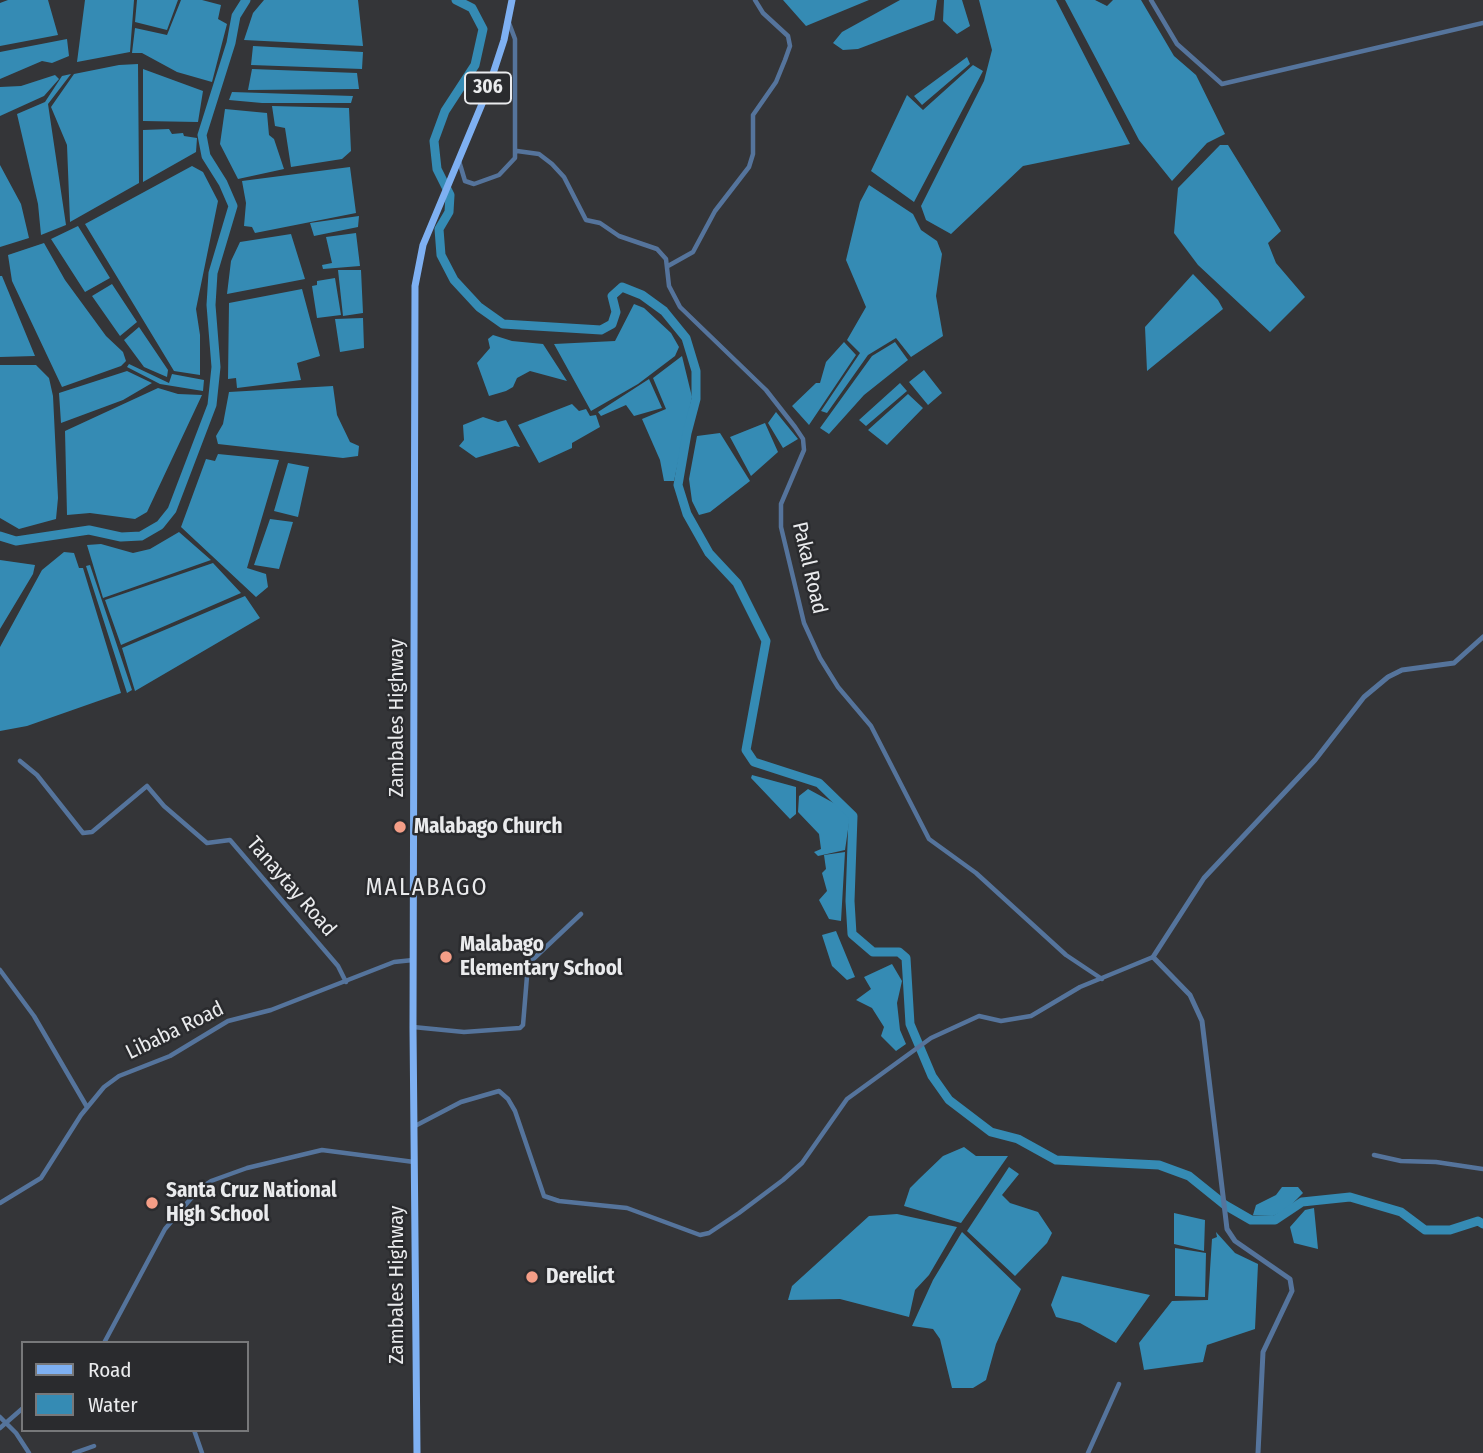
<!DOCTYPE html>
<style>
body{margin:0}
#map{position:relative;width:1483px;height:1453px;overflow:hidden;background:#343538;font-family:"Fira Sans Condensed",sans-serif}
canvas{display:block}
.legend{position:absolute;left:21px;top:1341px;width:228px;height:91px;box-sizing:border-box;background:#2a2b2e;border:2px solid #77787a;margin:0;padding:9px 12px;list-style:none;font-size:21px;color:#eaebed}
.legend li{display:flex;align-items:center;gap:14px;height:35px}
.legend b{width:35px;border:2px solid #77787a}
</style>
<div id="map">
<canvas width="1483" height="1453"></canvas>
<ul class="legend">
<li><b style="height:9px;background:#7eb0f2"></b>Road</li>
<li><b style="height:19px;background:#358bb4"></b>Water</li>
</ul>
</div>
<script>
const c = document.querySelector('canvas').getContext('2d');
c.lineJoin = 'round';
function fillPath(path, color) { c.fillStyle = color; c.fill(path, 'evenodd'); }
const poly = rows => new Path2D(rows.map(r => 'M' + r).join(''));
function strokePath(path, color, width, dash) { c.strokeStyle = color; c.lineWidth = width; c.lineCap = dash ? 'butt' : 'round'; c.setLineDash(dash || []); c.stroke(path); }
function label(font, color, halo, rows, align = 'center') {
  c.font = font + ' "Fira Sans Condensed",sans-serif'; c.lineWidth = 5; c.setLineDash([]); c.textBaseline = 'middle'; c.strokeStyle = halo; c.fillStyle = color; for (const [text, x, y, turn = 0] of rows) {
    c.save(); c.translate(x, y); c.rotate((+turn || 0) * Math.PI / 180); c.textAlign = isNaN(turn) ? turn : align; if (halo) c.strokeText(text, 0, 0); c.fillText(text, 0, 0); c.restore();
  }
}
const water = poly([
 [8,0,48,0,58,35,0,46,0,3],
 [85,0,134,0,130,52,77,62],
 [137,0,178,0,167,30,135,22],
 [181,0,202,0,221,5,218,19,227,24,212,82,177,72,142,53,132,53,135,28,167,35],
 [264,0,358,0,363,46,244,40,253,13],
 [783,0,869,0,806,26],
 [900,0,937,0,934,20,858,49,843,50,833,43,842,32],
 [944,0,962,0,970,26,957,34,943,21],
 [979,0,1056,0,1130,144,1023,166,951,234,926,220,921,206,984,81,992,50],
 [1065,0,1095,0,1107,6,1113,0,1141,0,1174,56,1196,75,1225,134,1207,143,1172,181,1139,140],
 [67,39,69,56,52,63,42,61,0,79,0,52],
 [253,46,363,52,362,69,251,65],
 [967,57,970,64,922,105,914,96],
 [138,64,139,183,70,222,67,145,51,107,74,74,119,65],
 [973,65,983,71,914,202,871,171,907,95,923,110],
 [143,69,203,91,198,122,143,121],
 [252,69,357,73,359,89,248,90],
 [71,74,48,104,66,225,41,235,38,204,17,114,45,102,62,76],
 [55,75,59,79,44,96,0,116,0,87,21,86],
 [232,92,353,96,351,103,262,103,229,100],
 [272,106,349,108,351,151,342,159,291,167,285,128,275,126],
 [225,109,267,113,269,135,274,139,284,169,238,179,220,144],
 [169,129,172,134,183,133,184,136,197,138,196,152,143,182,143,130],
 [1220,145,1228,145,1281,231,1268,243,1276,263,1305,297,1270,332,1198,265,1174,233,1178,188],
 [0,165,21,204,29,238,0,247],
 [192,166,203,172,218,201,196,309,200,335,200,375,174,371,85,224],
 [350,167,356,213,255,233,252,227,244,226,246,203,242,181],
 [869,185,913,214,921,230,937,241,942,254,936,296,943,336,911,357,896,338,868,355,827,413,821,411,860,353,847,340,866,307,846,260,860,202],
 [359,216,358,227,314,236,310,223],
 [78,226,110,278,85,292,51,239],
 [356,233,360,266,323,269,322,265,332,263,326,237],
 [291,234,305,279,227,294,231,261,240,242],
 [44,243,65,280,106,336,123,352,126,361,121,366,62,387,12,281,8,255],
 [338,270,361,270,363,313,343,316],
 [1193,274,1218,300,1223,309,1147,371,1145,327],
 [0,276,2,276,35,356,0,357],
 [335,278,341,315,317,318,312,286,317,285,317,281],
 [112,284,137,322,120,336,92,296],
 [302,289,320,356,297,363,301,380,237,388,236,378,228,379,229,303],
 [634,304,644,308,671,333,679,347,675,356,638,384,591,411,554,344,615,341],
 [363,318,364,348,340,352,335,319],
 [139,327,168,370,167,377,144,367,124,340],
 [493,335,512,341,543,344,567,381,530,371,517,378,513,387,506,391,489,396,477,363,490,348,488,339],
 [844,342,856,355,809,425,792,406,816,383,820,383,826,362],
 [895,342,908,360,864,395,829,434,820,428,872,356],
 [682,356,692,397,674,481,664,481,660,460,642,419,666,409,653,378],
 [129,364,169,383,172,374,204,380,203,391,160,384,127,367],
 [0,365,36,365,49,378,53,396,58,498,56,519,19,529,0,518],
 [924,370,942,393,928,405,909,382],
 [127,371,152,383,123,400,61,423,59,393],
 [649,379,662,408,634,416,626,405,601,416,598,412],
 [900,383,907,391,866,426,859,420],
 [333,386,337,415,350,442,359,446,358,456,343,458,218,444,216,436,223,424,229,392],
 [158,388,178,394,202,395,147,512,135,519,90,513,67,515,65,431],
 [908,394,923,408,887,445,868,430],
 [572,404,579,411,586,409,590,416,596,415,600,427,572,443,572,448,539,463,518,425],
 [776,412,798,439,783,448,768,423],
 [483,417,498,422,506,420,520,447,515,446,476,458,459,446,464,440,463,425],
 [765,423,778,452,751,476,730,437],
 [720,433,750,481,710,512,699,515,692,501,689,479,697,436],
 [218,454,279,460,247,568,266,574,268,587,256,597,181,527,206,459,215,461],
 [288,463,309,467,298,517,274,511],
 [270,519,293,522,279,569,254,565],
 [179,532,211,560,103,598,87,545,101,544,133,553,150,549],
 [64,552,74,553,79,568,83,568,121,693,27,726,0,731,0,647,42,570],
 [0,560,35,565,33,574,0,629],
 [213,563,241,593,121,645,105,600],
 [90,565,132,690,127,693,86,566],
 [245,596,260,618,135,691,122,648],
 [752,775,796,787,796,814,790,819,751,778],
 [808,789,843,808,850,816,845,850,818,856,814,852,821,849,819,834,798,812,799,796],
 [845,852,841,921,829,919,819,900,827,891,822,873,826,869,824,855],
 [836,931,855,977,847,980,832,966,822,935],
 [892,964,902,981,897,1003,900,1030,906,1044,896,1051,881,1036,884,1027,872,1008,856,1000,871,989,864,977],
 [964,1147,976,1156,1008,1156,961,1223,904,1206,910,1188,919,1179,943,1156],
 [1009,1167,1019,1174,1002,1195,1010,1203,1038,1212,1052,1233,1047,1243,1015,1276,967,1231],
 [1282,1187,1298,1187,1303,1193,1287,1209,1273,1216,1253,1215,1256,1205,1276,1195],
 [1314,1208,1318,1249,1294,1243,1290,1227,1305,1210],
 [1174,1213,1205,1220,1204,1251,1174,1244],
 [897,1214,957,1227,929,1275,915,1290,909,1317,840,1299,788,1300,792,1286,869,1216],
 [962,1232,1021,1289,996,1344,986,1380,973,1388,952,1388,940,1339,933,1329,912,1326,933,1280],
 [1216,1232,1235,1253,1258,1264,1255,1329,1207,1345,1203,1362,1144,1370,1139,1343,1172,1301,1208,1300,1212,1239,1217,1237],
 [1175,1248,1206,1253,1205,1297,1175,1296],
 [1062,1276,1150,1295,1116,1343,1080,1323,1056,1317,1051,1305]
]);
const river = poly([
 [456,0,472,8,483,29,475,65,445,111,434,141,437,169,450,195,449,212,439,229,441,255,454,280,479,307,503,324,601,330,612,324,616,312,612,296,622,287,642,295,664,311,686,338,696,371,696,399,687,433,678,485,687,514,709,553,737,583,766,641,746,750,754,762,819,783,853,816,850,901,852,934,873,952,899,952,906,958,910,1024,932,1076,949,1100,991,1132,1018,1139,1056,1160,1159,1165,1189,1176,1225,1205,1251,1220,1275,1220,1302,1202,1350,1197,1401,1212,1425,1230,1450,1230,1478,1221,1483,1224],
 [0,536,16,541,89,530,121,537,141,536,160,525,172,510,212,405,216,367,211,305,213,273,233,206,223,183,206,156,202,135,231,43,236,16,246,0]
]);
const minor = poly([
 [1151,0,1177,44,1222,84,1483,23],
 [517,151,539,154,552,164,564,177,586,220,600,223,619,236,657,249,666,259,669,286,680,307,766,390,795,427,803,439,804,450,781,504,781,527,804,623,820,658,838,687,871,726,929,839,976,873,1066,955,1102,979],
 [459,161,465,181,474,184,499,175,515,158,515,39,509,23],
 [668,266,693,252,715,211,749,167,753,154,753,115,776,82,785,60,790,46,788,36,763,13,755,0],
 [20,761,37,775,83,833,92,832,147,786,164,806,207,843,230,840,338,966,346,982],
 [0,970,34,1016,87,1107],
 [413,1027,464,1032,520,1028,523,1025,528,964,581,914],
 [415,1126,461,1102,499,1091,508,1099,515,1111,544,1196,559,1201,627,1208,700,1235,709,1233,739,1213,783,1180,802,1163,847,1099,931,1038,979,1016,1001,1021,1031,1016,1080,987,1153,957],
 [1374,1155,1401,1161,1436,1162,1483,1169],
 [0,1203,41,1178,81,1115,104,1087,119,1076,170,1056,228,1021,271,1010,394,962,413,960],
 [104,1343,165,1229,199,1189,211,1181,247,1168,322,1150,414,1162],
 [0,1417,16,1433,29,1453],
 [0,1428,23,1408],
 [194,1430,202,1453],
 [74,1453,94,1446],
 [1088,1453,1119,1384]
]);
const tertiary = poly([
 [1258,1453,1263,1352,1292,1291,1290,1279,1235,1241,1227,1229,1202,1021,1190,995,1153,957,1204,878,1315,760,1364,697,1388,677,1402,670,1454,663,1483,637]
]);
const primary = poly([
 [417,1453,413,1027,415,286,423,245,487,92,504,40,512,0]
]);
const markers = [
 [400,827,7,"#f49e87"],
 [446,957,7,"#f49e87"],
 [152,1203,7,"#f49e87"],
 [532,1277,7,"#f49e87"]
];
const shields = [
 [488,88,46]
];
const shieldNames = [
 ["306",488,88]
];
const streetNames = [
 ["Pakal Road",809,568,77],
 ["Zambales Highway",397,718,-90],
 ["Tanaytay Road",291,887,49],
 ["Libaba Road",175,1031,-26],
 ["Zambales Highway",397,1285,-90]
];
const poiNames = [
 ["Malabago Church",414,827],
 ["Malabago",460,945],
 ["Elementary School",460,969],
 ["Santa Cruz National",166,1191],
 ["High School",166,1215],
 ["Derelict",546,1277]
];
const quarterNames = [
 ["MALABAGO",427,888]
];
fillPath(water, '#358bb4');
strokePath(river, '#358bb4', 9);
strokePath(minor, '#55749c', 4.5);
strokePath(tertiary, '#55749c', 5);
strokePath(primary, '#7eb0f2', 7);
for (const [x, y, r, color] of markers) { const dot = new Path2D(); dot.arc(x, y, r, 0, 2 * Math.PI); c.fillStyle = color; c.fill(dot); strokePath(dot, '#2a2b2e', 2.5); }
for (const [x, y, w] of shields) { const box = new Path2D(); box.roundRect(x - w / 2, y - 15.5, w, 31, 5); c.fillStyle = '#2a2b2e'; c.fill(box); strokePath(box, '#eaebed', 2); }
label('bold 19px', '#eaebed', null, shieldNames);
label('21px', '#eaebed', '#2a2b2e', streetNames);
label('bold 21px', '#eaebed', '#2a2b2e', poiNames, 'left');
c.letterSpacing = '2px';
label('24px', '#eaebed', '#2a2b2e', quarterNames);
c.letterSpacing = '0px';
</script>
